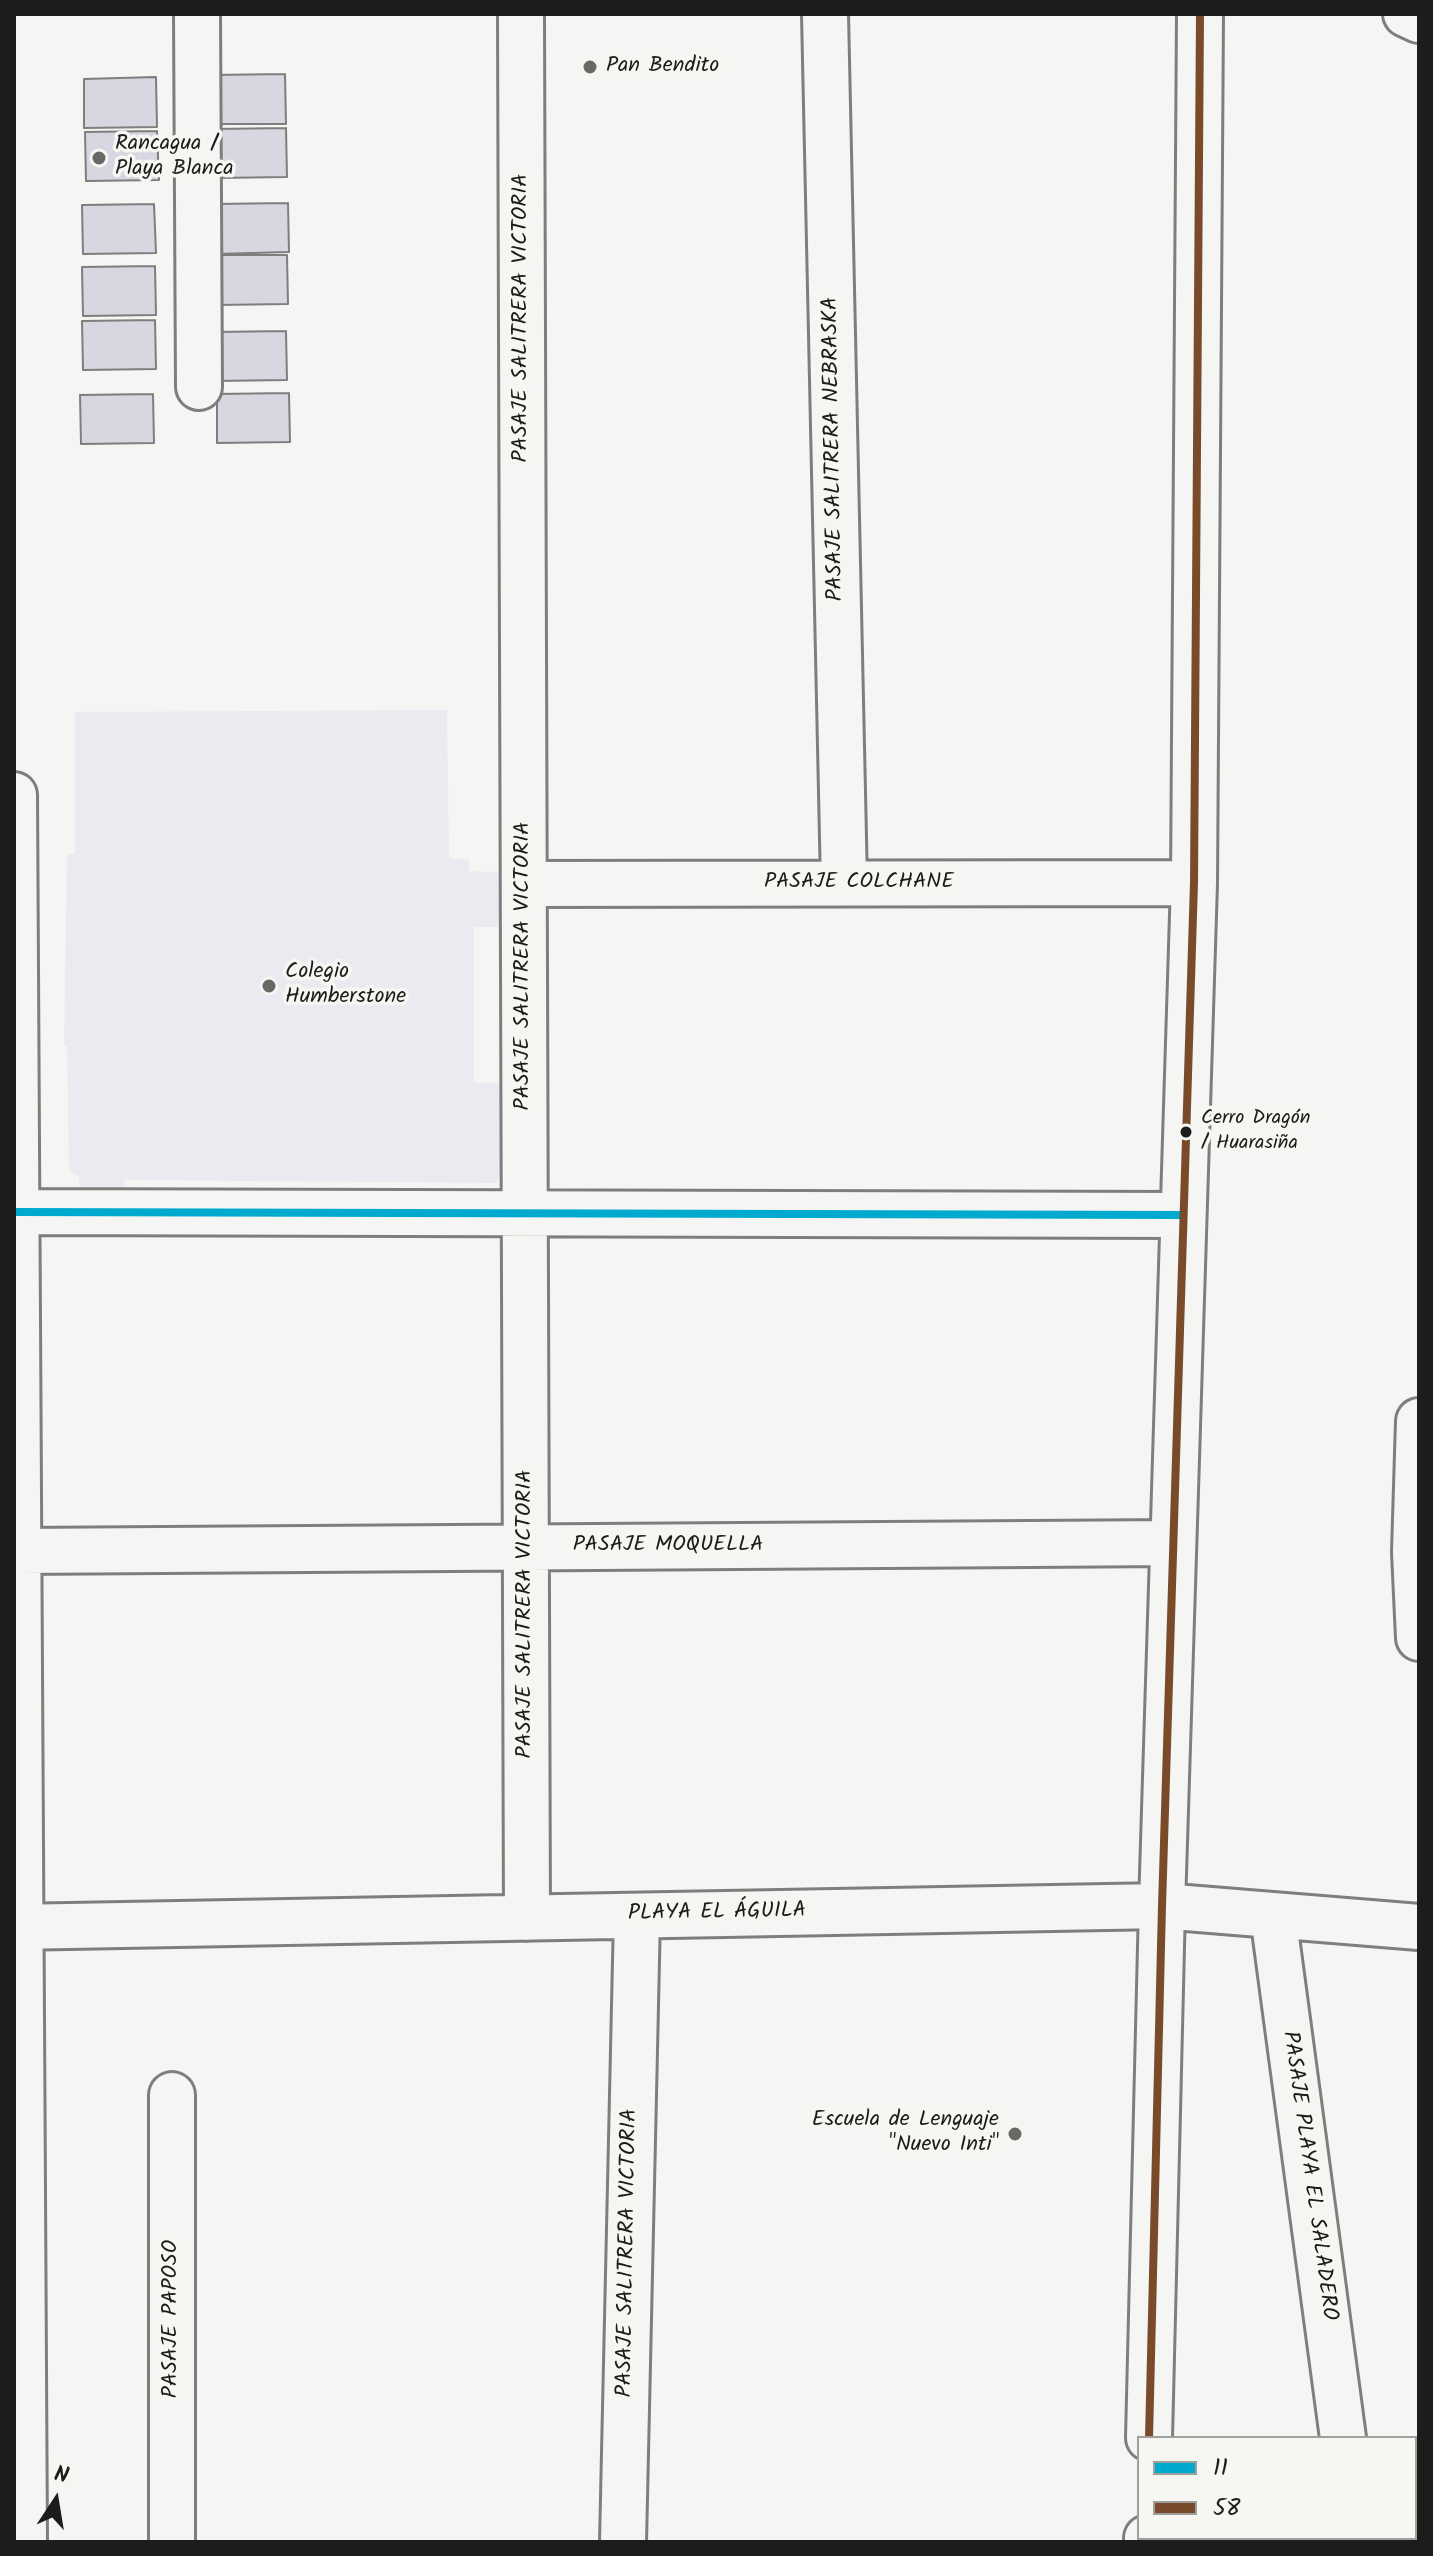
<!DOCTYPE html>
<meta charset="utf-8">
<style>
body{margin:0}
#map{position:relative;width:1433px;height:2556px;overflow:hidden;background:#f5f5f3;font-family:Kalam,sans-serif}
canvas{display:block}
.frame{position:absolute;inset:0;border:16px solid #1c1c1c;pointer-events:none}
.legend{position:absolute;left:1137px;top:2436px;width:280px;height:104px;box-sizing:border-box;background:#f6f6f2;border:2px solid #9f9f9c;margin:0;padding:10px 14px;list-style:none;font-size:24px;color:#1c1c1c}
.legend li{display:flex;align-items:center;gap:16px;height:40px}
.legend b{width:40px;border:2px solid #9f9f9c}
.north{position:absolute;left:16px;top:2460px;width:80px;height:80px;-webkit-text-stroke:6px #f6f6f2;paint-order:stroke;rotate:12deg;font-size:22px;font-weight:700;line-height:32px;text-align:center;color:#1c1c1c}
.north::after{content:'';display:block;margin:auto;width:28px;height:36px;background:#1c1c1c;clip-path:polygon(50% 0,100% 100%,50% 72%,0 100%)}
</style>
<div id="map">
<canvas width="1433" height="2556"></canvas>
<div class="frame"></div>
<ul class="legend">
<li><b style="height:10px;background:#00a9ce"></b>11</li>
<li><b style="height:10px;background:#7a4b2a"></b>58</li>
</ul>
<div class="north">N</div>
</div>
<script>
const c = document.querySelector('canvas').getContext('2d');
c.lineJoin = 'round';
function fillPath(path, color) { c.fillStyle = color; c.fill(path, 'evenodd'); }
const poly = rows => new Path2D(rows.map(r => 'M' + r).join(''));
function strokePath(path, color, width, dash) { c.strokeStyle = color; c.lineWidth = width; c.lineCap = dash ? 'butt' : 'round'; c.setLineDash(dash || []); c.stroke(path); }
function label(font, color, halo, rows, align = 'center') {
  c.font = font + ' Kalam,sans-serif'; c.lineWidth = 7; c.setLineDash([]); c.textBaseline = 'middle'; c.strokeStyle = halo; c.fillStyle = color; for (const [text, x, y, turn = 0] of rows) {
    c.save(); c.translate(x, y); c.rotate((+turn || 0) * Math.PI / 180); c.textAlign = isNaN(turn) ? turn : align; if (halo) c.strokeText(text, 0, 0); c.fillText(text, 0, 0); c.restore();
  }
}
const built = poly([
 [447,710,449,858,469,860,469,871,512,873,512,927,474,927,474,1082,508,1084,506,1171,495,1183,124,1180,125,1188,121,1194,100,1198,80,1186,78,1176,69,1170,67,1046,64,1045,67,854,75,854,75,712]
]);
const building = poly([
 [285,74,286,124,213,124,212,75,285,74],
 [156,77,157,127,84,128,84,79,156,77],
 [286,128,287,177,215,178,214,129,286,128],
 [157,131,159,180,86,181,85,132,157,131],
 [288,203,289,252,216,254,215,204,288,203],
 [154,204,156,253,83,254,82,205,154,204],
 [215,255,287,255,288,304,216,305,215,255],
 [155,266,156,315,83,316,82,267,155,266],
 [155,320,156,369,83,370,82,321,155,320],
 [286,331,287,380,214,381,214,332,286,331],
 [289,393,290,442,217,443,217,394,289,393],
 [153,394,154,443,81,444,80,395,153,394]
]);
const minor = poly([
 [197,14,199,387],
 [521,14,527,1918],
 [825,14,844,883],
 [1406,14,1419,20],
 [14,795,24,2542],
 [524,884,1194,883],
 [16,1212,1183,1215],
 [1419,1421,1415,1552,1419,1638],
 [19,1551,1173,1543],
 [1273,1915,1343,2438],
 [14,1927,1162,1906,1419,1927],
 [1149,2438,1162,1906,1194,883,1200,14],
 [1356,2538,1356,2542],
 [172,2542,172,2095],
 [623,2542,637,1916],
 [1147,2542,1147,2538]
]);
const bus1 = poly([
 [16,1212,1183,1215]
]);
const bus2 = poly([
 [1149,2438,1162,1906,1194,883,1200,14]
]);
const markers = [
 [590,67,8,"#686867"],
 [99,158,8,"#686867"],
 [269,986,8,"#686867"],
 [1186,1132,7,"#1c1c1c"],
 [1015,2134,8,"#686867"]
];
const busNames = [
 ["Cerro Dragón",1201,1120],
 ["/ Huarasiña",1201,1145]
];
const poiNames = [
 ["Pan Bendito",606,67],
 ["Rancagua /",115,145],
 ["Playa Blanca",115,170],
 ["Colegio",285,973],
 ["Humberstone",285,998],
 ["Escuela de Lenguaje",999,2121,"right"],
 ["\"Nuevo Inti\"",999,2146,"right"]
];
const streetNames = [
 ["PASAJE SALITRERA VICTORIA",522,318,-90],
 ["PASAJE SALITRERA NEBRASKA",835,449,-91],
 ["PASAJE COLCHANE",859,883],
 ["PASAJE SALITRERA VICTORIA",524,966,-90],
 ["PASAJE MOQUELLA",668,1546],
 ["PASAJE SALITRERA VICTORIA",526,1614,-90],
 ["PLAYA EL ÁGUILA",717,1914,-1],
 ["PASAJE PLAYA EL SALADERO",1308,2176,82],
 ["PASAJE SALITRERA VICTORIA",629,2253,-89],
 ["PASAJE PAPOSO",172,2319,-90]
];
fillPath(built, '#e9ebf0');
fillPath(building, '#d6d7e0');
strokePath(building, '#7e7e7d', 2);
strokePath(minor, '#7e7e7d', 50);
strokePath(minor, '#f5f5f3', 44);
strokePath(bus1, '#00a9ce', 8);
strokePath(bus2, '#7a4b2a', 8);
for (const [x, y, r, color] of markers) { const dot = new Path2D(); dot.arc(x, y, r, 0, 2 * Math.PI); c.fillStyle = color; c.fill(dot); strokePath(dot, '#f6f6f2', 3); }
label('20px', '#1c1c1c', '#f6f6f2', busNames, 'left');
label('22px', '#1c1c1c', '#f6f6f2', poiNames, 'left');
label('22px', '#1c1c1c', '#f6f6f2', streetNames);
</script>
